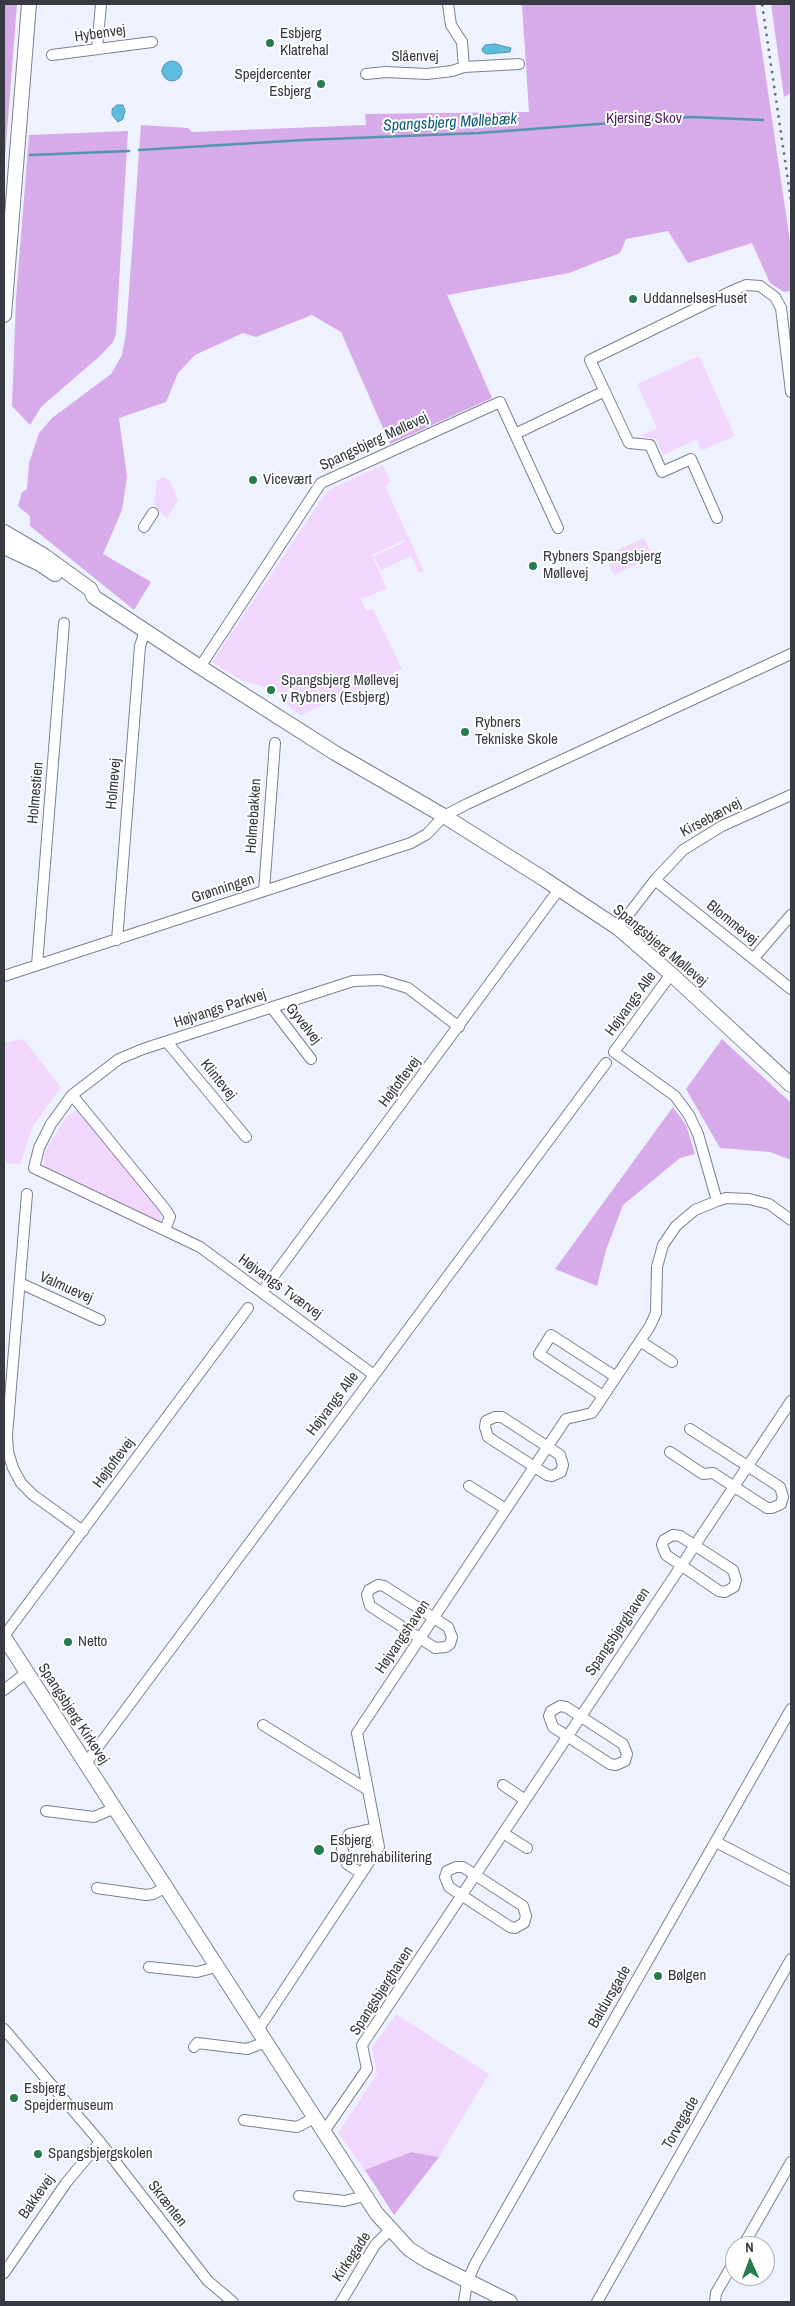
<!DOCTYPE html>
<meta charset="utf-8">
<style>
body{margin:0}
#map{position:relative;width:795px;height:2306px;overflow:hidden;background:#eef2fe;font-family:"Archivo Narrow",sans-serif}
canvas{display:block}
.frame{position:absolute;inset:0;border:5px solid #373a41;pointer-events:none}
.north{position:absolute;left:725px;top:2236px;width:50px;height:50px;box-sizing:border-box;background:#fff;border:1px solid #afb0b3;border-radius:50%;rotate:358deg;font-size:14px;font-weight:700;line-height:20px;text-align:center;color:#373a41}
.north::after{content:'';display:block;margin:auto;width:18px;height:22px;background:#277b4d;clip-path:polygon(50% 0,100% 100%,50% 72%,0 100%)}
</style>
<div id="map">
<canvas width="795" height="2306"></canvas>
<div class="frame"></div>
<div class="north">N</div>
</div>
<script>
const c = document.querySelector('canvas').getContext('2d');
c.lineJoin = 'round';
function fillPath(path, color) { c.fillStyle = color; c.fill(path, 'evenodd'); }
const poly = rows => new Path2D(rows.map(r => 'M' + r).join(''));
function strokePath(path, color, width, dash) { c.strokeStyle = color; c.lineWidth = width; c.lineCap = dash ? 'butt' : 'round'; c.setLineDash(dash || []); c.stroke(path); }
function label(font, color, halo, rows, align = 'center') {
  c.font = font + ' "Archivo Narrow",sans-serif'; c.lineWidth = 4; c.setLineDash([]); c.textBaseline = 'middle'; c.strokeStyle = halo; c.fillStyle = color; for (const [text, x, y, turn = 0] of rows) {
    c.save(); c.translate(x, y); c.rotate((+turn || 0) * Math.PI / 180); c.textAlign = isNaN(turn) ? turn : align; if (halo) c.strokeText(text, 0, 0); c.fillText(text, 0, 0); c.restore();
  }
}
const green = poly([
 [699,356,735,436,701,451,696,440,663,455,656,439,640,436,657,428,637,384],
 [383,465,391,482,385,486,424,571,419,573,411,556,381,570,374,556,405,542,404,540,372,555,387,589,361,599,366,611,373,609,402,669,301,715,291,709,280,693,267,685,265,687,243,681,212,662,328,490],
 [163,477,170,481,178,500,167,518,157,509,154,503,157,481],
 [644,538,653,557,614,575,605,556],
 [23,1039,61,1087,33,1126,20,1164,4,1163,4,1043],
 [79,1109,162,1214,161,1222,44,1166,44,1153,67,1116],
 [396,2014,489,2074,439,2157,411,2152,365,2170,338,2133,377,2074,372,2048]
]);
const forest = poly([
 [4,4,17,4,4,170],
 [522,4,755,4,791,248,791,291,784,292,770,283,752,243,688,263,668,231,626,239,620,253,569,273,447,295,492,398,390,444,341,332,312,315,256,337,243,333,195,355,178,373,166,402,119,418,127,477,122,510,103,554,151,582,134,610,30,526,30,516,18,506,22,492,27,489,29,463,39,433,52,418,111,374,122,355,126,333,141,125,188,128,192,132,366,125,365,114,529,112],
 [771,4,791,4,791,93,784,97],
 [128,131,116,334,113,342,101,355,41,407,30,425,12,406,16,298,29,135],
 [722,1039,791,1103,791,1160,770,1152,720,1148,686,1089],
 [673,1107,686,1125,695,1154,680,1158,623,1205,606,1250,597,1286,555,1269],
 [411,2152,439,2157,394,2215,365,2170]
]);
const water = poly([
 [495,44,511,48,510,52,487,54,483,52,482,49,485,45,495,44],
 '162 71a10 10 0 1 1 20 0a10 10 0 1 1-20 0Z',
 [117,105,123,105,125,111,123,119,118,122,112,115,112,109,117,105]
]);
const stream = poly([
 [139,150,304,140,479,133,691,117,763,120],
 [30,155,129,151]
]);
const street = poly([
 [448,4,451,25,462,42,464,67],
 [97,48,101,4],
 [52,55,152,42],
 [366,74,386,72,427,74,452,71,464,67,519,64],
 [515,434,605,391],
 [717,518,691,459,662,472,650,445,629,443,590,360,734,290,746,285,760,286,775,297,781,308,791,392],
 [144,527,153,513],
 [200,667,321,483,500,402,558,528],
 [655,880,791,989],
 [264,891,275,743],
 [618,928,655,880,683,850,722,826,791,795],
 [117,940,140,646,145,631],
 [753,959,791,915],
 [37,965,64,623],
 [4,976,411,843,427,834,444,816,467,804,791,654],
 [272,1008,311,1059],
 [167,1042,246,1137],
 [72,1095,166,1210,170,1217,165,1229],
 [27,1194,7,1435,8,1452,13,1468,21,1483,33,1495,83,1531],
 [717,1201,726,1198,749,1199,769,1204,791,1220],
 [20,1283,100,1320],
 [262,1292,560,888],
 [640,1341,672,1362],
 [374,1375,200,1247,34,1168,39,1148,51,1124,72,1095,119,1059,143,1049,353,981,381,980,408,988,459,1027],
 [603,1396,539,1354,551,1335,616,1377],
 [495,1417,502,1417,560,1455,563,1465,561,1472,552,1476,547,1475,488,1437,485,1427,486,1421,495,1417],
 [670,1452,703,1474,713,1473,767,1508,772,1508,781,1504,783,1497,780,1487,690,1429],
 [469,1486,506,1509],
 [673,1535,680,1536,733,1570,736,1580,734,1587,725,1592,719,1591,666,1555,662,1545,664,1540,673,1535],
 [378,1585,384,1586,448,1627,452,1637,450,1644,446,1647,435,1648,370,1606,367,1595,369,1590,378,1585],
 [4,1636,248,1308],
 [4,1690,26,1673],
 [560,1706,566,1707,623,1744,627,1754,625,1761,616,1765,610,1764,553,1727,549,1716,551,1711,560,1706],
 [263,1725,368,1790],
 [86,1763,606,1063],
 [503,1785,525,1800],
 [46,1811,94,1817,115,1808],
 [503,1833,527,1848],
 [716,1842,791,1881],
 [456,1867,463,1867,523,1906,526,1916,524,1923,515,1928,510,1927,449,1887,445,1877,447,1871,456,1867],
 [361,1873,347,1864,342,1848,349,1834,375,1828],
 [97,1888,146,1895,153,1894,166,1887],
 [149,1967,197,1972,216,1967],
 [4,2029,100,2142,208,2281,233,2302],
 [258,2030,379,1847,357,1733,566,1419,592,1413,650,1326,656,1313,657,1267,663,1245,676,1226,695,1210,717,1201,698,1134,689,1115,675,1096,614,1052,671,974],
 [194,2047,197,2043,247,2049,266,2042],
 [244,2120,297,2127,316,2117],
 [325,2130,367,2069,362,2045,791,1401],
 [299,2196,345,2201,364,2196],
 [743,2246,791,2162],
 [4,2273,66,2183,100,2142],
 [341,2302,375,2245,390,2230],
 [464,2302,467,2282,475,2264,791,1709],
 [597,2302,791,1959],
 [715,2302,716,2293,735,2260]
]);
const secondary = poly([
 [4,315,29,4],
 [4,532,43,555,90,589,94,597,200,667,335,753,444,816,544,879,618,928,671,974,791,1085],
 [4,547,40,564,55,574],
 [4,1637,377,2214,409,2249,426,2260,510,2302]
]);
const rail = poly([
 [762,4,791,201]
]);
const markers = [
 [270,43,5,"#277b4d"],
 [321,84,5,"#277b4d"],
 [633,299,5,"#277b4d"],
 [253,480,5,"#277b4d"],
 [533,566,5,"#277b4d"],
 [271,690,5,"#277b4d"],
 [465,732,5,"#277b4d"],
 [68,1642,5,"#277b4d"],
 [319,1850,6,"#277b4d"],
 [658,1976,5,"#277b4d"],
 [14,2098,5,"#277b4d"],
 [38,2154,5,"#277b4d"]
];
const streetNames = [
 ["Hybenvej",100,34,-8],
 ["Slåenvej",415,57],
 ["Spangsbjerg Møllevej",374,442,-25],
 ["Holmevej",114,784,-85],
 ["Holmestien",36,793,-85],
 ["Holmebakken",254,816,-86],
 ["Kirsebærvej",711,818,-28],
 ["Grønningen",223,889,-18],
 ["Blommevej",732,923,39],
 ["Spangsbjerg Møllevej",660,946,40],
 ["Højvangs Alle",631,1004,-54],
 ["Højvangs Parkvej",220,1009,-18],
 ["Gyvelvej",303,1024,52],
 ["Klintevej",218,1080,51],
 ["Højtoftevej",400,1082,-53],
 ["Højvangs Tværvej",280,1287,36],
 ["Valmuevej",66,1288,24],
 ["Højvangs Alle",333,1404,-53],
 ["Højtoftevej",114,1463,-53],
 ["Spangsbjerghaven",618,1632,-56],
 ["Højvangshaven",403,1637,-56],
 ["Spangsbjerg Kirkevej",73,1714,57],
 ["Spangsbjerghaven",382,1991,-57],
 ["Baldursgade",610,1997,-60],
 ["Torvegade",681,2123,-60],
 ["Bakkevej",37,2197,-55],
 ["Skrænten",167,2204,52],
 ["Kirkegade",352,2257,-56]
];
const poiNames = [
 ["Esbjerg",280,34],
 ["Klatrehal",280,51],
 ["Spejdercenter",311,75,"right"],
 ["Esbjerg",311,92,"right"],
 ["UddannelsesHuset",643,299],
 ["Vicevært",263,480],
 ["Rybners Spangsbjerg",543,557],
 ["Møllevej",543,574],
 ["Spangsbjerg Møllevej",281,681],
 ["v Rybners (Esbjerg)",281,698],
 ["Rybners",475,723],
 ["Tekniske Skole",475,740],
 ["Netto",78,1642],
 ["Esbjerg",330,1841],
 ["Døgnrehabilitering",330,1858],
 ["Bølgen",668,1976],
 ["Esbjerg",24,2089],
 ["Spejdermuseum",24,2106],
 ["Spangsbjergskolen",48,2154]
];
const parkNames = [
 ["Kjersing Skov",644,119]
];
const waterNames = [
 ["Spangsbjerg Møllebæk",450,123,-3]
];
fillPath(green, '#f1d7fd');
fillPath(forest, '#d7aaea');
fillPath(water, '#5dbcdd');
strokePath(water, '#5295ae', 1);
strokePath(stream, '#5295ae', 2.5);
strokePath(street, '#7b8193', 12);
strokePath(secondary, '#7b8193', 16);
strokePath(street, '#fff', 10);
strokePath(secondary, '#fff', 14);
strokePath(rail, '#6c7078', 2.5, [2.5, 5]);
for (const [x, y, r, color] of markers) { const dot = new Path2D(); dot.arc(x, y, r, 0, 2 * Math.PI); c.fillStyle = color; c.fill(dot); strokePath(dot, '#fff', 2); }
label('15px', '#373a41', '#fff', streetNames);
label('15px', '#373a41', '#fff', poiNames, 'left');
label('15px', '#551d68', '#fff', parkNames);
label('italic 16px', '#115e75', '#fff', waterNames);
</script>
